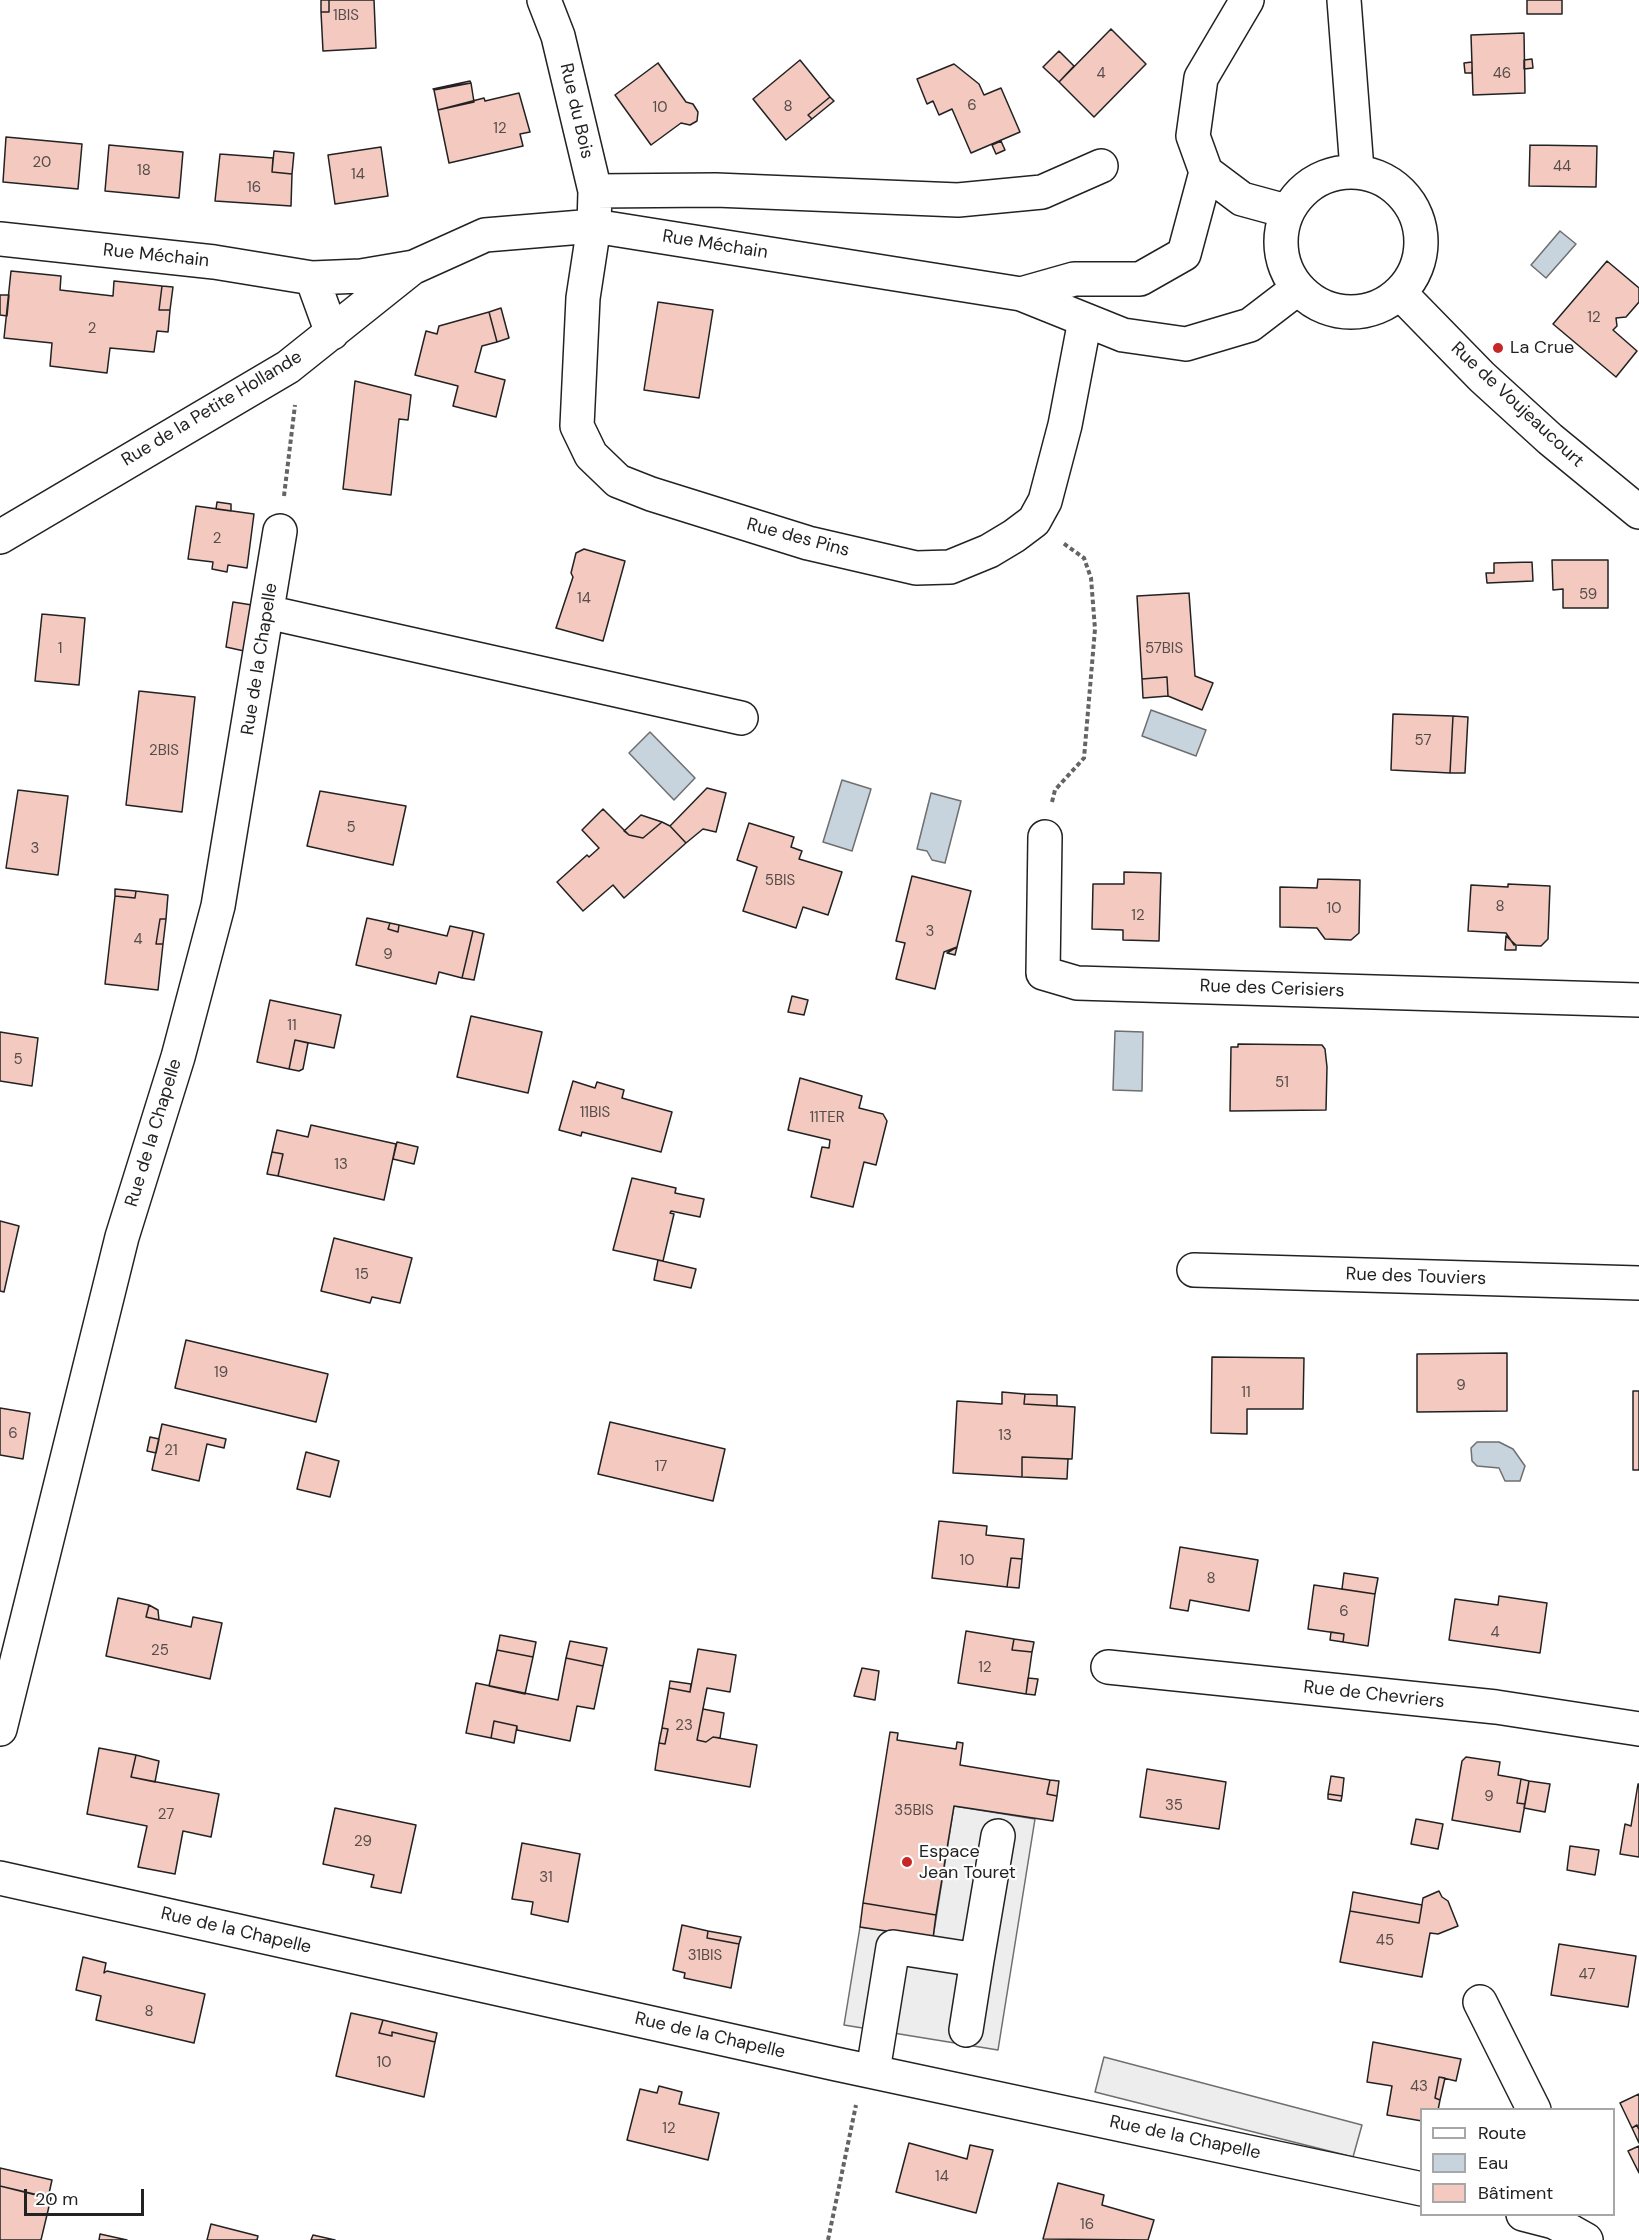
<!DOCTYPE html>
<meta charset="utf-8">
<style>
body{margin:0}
#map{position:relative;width:1639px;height:2240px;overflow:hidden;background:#fff;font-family:"DM Sans",sans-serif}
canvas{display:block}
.legend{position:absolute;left:1420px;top:2108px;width:195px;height:108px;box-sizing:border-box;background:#fff;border:2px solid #a7a7a7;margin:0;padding:8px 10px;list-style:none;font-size:18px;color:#222}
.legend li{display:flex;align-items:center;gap:12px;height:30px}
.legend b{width:30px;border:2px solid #a7a7a7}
.scale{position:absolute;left:24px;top:2189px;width:120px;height:27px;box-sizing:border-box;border:3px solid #222;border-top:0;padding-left:8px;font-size:18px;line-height:21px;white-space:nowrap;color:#222;-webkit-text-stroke:4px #fff;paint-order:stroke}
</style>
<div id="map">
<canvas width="1639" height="2240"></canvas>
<ul class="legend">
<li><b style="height:8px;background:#fff"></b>Route</li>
<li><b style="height:16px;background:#c7d3dd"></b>Eau</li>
<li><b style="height:16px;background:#f3c9c0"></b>Bâtiment</li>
</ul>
<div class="scale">20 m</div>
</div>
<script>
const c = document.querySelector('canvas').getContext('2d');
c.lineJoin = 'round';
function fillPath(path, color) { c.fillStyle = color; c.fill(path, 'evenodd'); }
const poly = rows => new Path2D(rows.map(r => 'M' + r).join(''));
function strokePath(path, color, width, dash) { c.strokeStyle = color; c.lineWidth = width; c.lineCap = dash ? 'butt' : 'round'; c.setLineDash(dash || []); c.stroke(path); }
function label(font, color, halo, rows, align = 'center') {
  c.font = font + ' "DM Sans",sans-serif'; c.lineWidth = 4.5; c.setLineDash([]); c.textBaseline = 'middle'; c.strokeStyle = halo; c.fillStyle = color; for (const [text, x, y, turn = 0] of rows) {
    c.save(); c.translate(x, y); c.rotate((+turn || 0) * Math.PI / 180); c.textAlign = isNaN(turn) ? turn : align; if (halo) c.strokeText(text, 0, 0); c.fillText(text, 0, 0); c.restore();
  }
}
const parking = poly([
 [954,1806,1035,1819,998,2050,844,2025,860,1927,933,1938,954,1806],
 [1104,2057,1362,2125,1353,2157,1095,2092,1104,2057]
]);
const water = poly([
 [1560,231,1576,244,1546,278,1531,265,1560,231],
 [1151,710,1206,730,1196,756,1142,736,1151,710],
 [650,732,695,778,674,800,629,753,650,732],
 [842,780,871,789,852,851,823,842,842,780],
 [931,793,961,801,945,863,932,860,927,851,917,849,931,793],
 [1115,1031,1143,1032,1142,1091,1113,1090,1115,1031],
 [1477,1442,1499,1442,1513,1449,1525,1466,1520,1481,1505,1481,1499,1468,1477,1466,1472,1461,1471,1448,1477,1442]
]);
const building = poly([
 [321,0,329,0,329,12,321,12,321,0],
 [329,0,374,0,376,48,323,51,321,12,329,12,329,0],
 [1527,0,1562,0,1562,14,1527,14,1527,0],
 [1111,29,1146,64,1094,117,1059,82,1111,29],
 [1524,33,1525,93,1473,95,1471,35,1524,33],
 [1059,51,1074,66,1059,82,1043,67,1059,51],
 [1532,59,1533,68,1524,69,1524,60,1532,59],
 [800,60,830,97,808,115,812,119,786,140,753,99,800,60],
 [1472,62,1472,73,1465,73,1464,63,1472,62],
 [658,63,686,102,693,104,698,112,697,121,690,125,681,123,651,145,615,95,658,63],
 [954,64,979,84,984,95,1001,88,1020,132,971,153,952,109,939,115,933,101,927,104,917,79,954,64],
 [470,81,471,83,433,89,470,81],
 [471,83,474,102,438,110,434,90,471,83],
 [519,93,530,132,520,134,523,146,449,163,438,110,484,98,485,101,519,93],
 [830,97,834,101,812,119,808,115,830,97],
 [6,137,82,144,78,189,3,182,6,137],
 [1001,141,1005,150,996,154,992,145,1001,141],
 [109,145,183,152,179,198,105,191,109,145],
 [1530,145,1597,146,1596,187,1529,186,1530,145],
 [381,147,388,196,335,204,328,155,381,147],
 [274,151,294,153,292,174,272,172,274,151],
 [220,154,273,158,272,172,292,174,291,206,215,201,220,154],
 [1607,261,1639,288,1639,302,1626,317,1616,318,1617,326,1613,330,1637,351,1616,377,1553,324,1607,261],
 [11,271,61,276,60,290,113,296,114,281,162,286,159,310,170,310,168,332,157,331,154,352,110,348,107,373,50,366,52,343,4,338,11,271],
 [162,286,173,287,170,310,159,310,162,286],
 [0,295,9,295,7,316,0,315,0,295],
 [658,302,713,310,699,398,644,390,658,302],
 [501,308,509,338,497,342,489,312,501,308],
 [489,312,497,342,482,346,475,372,505,380,496,417,453,406,458,386,415,375,426,331,437,334,439,326,489,312],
 [355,381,411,395,408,420,399,419,391,495,343,489,355,381],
 [217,502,231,504,231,511,216,509,217,502],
 [196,506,254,514,247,568,228,565,227,572,212,569,213,562,188,559,196,506],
 [584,549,625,561,603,641,556,628,573,577,571,573,576,553,584,549],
 [1552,560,1608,560,1608,608,1563,608,1563,589,1553,590,1552,560],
 [1532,562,1533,581,1487,583,1486,573,1494,573,1494,563,1532,562],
 [1189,593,1195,676,1213,683,1202,710,1168,696,1167,677,1142,679,1137,596,1189,593],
 [233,602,252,605,244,651,226,647,233,602],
 [42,614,85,618,79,685,35,681,42,614],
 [1167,677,1168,696,1143,698,1142,679,1167,677],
 [139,691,195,697,182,812,126,805,139,691],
 [1393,714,1453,716,1450,773,1391,770,1393,714],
 [1453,716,1468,717,1465,773,1450,773,1453,716],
 [707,788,726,793,716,832,703,829,686,843,670,826,707,788],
 [18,790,68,796,58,875,6,868,18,790],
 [320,791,406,806,393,865,307,846,320,791],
 [603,809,629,835,643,838,662,822,670,826,686,843,624,898,613,885,583,911,557,882,587,855,589,857,599,848,582,830,603,809],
 [641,815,662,822,643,838,629,835,624,831,641,815],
 [749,823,794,837,791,847,802,851,799,859,842,872,828,915,803,907,796,928,743,911,757,867,737,860,749,823],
 [1124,872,1161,873,1159,941,1123,940,1123,930,1092,929,1093,884,1124,884,1124,872],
 [912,876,971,891,957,947,944,952,935,989,896,979,905,943,896,941,912,876],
 [1318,879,1360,880,1359,933,1351,940,1325,939,1317,928,1280,927,1280,887,1317,888,1318,879],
 [1508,884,1550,886,1548,939,1541,946,1514,945,1506,933,1468,931,1471,885,1508,887,1508,884],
 [115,889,136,891,135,898,115,896,115,889],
 [136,891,168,895,166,919,160,919,156,944,163,944,158,990,105,984,115,896,135,898,136,891],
 [367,918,390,923,388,929,398,932,399,925,447,936,450,926,473,931,462,978,439,972,436,984,356,965,367,918],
 [160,919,166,919,163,944,156,944,160,919],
 [390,923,399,925,398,932,388,929,390,923],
 [473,931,484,934,474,980,462,978,473,931],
 [1506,936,1516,945,1516,950,1505,950,1506,936],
 [957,947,955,955,947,953,957,947],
 [792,996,808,1000,804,1015,788,1012,792,996],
 [270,1000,341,1015,334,1048,295,1040,289,1069,257,1062,270,1000],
 [471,1016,542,1032,528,1093,457,1077,471,1016],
 [0,1032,38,1038,32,1086,0,1081,0,1032],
 [295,1040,308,1043,303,1069,299,1071,289,1069,295,1040],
 [1238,1044,1322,1045,1325,1049,1327,1067,1326,1110,1230,1111,1231,1047,1238,1047,1238,1044],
 [800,1078,862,1096,859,1108,883,1114,887,1121,876,1165,864,1162,853,1207,811,1197,822,1147,829,1148,830,1140,788,1130,800,1078],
 [573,1081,595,1088,597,1082,624,1090,622,1098,672,1112,661,1152,582,1132,581,1136,559,1130,573,1081],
 [311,1125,396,1144,384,1200,278,1176,283,1154,272,1152,277,1130,308,1137,311,1125],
 [397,1142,418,1147,414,1164,393,1159,397,1142],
 [272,1152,283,1154,278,1176,267,1174,272,1152],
 [632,1178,676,1188,675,1193,704,1199,700,1217,671,1211,670,1213,674,1214,663,1261,613,1250,632,1178],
 [0,1221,19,1226,4,1292,0,1291,0,1221],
 [334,1238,412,1258,400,1303,372,1297,370,1303,321,1291,334,1238],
 [658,1260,696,1269,691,1288,654,1280,658,1260],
 [186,1340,328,1374,316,1422,175,1388,186,1340],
 [1507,1353,1507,1411,1417,1412,1417,1354,1507,1353],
 [1212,1357,1304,1358,1303,1409,1247,1409,1247,1434,1211,1433,1212,1357],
 [1633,1391,1639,1391,1639,1470,1633,1470,1633,1391],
 [1002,1392,1025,1394,1024,1404,1075,1407,1072,1459,1022,1457,1022,1477,953,1473,957,1401,1002,1404,1002,1392],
 [1025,1394,1057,1395,1057,1406,1024,1404,1025,1394],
 [0,1408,30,1413,23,1459,0,1455,0,1408],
 [610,1422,725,1449,713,1501,598,1474,610,1422],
 [162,1424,226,1439,224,1448,207,1444,199,1481,152,1470,162,1424],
 [150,1437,159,1439,156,1453,147,1451,150,1437],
 [306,1452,339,1461,330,1497,297,1489,306,1452],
 [1022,1457,1068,1459,1067,1479,1022,1477,1022,1457],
 [939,1521,987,1526,986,1535,1024,1539,1022,1559,1011,1558,1007,1587,932,1578,939,1521],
 [1180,1547,1258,1560,1249,1611,1190,1600,1188,1611,1170,1608,1180,1547],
 [1011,1558,1022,1559,1019,1588,1007,1587,1011,1558],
 [1344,1573,1378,1578,1375,1594,1342,1589,1344,1573],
 [1314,1585,1375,1594,1368,1646,1343,1642,1344,1634,1308,1629,1314,1585],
 [1499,1596,1547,1603,1540,1653,1449,1640,1455,1599,1498,1605,1499,1596],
 [118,1598,149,1605,146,1617,191,1627,193,1617,222,1623,210,1679,106,1656,118,1598],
 [149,1605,158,1610,159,1620,146,1617,149,1605],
 [966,1631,1014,1639,1012,1650,1032,1652,1026,1694,958,1683,966,1631],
 [1331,1632,1344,1634,1343,1642,1330,1640,1331,1632],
 [500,1635,536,1642,533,1657,497,1650,500,1635],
 [1014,1639,1034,1642,1032,1652,1012,1650,1014,1639],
 [570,1641,607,1648,603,1666,566,1658,570,1641],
 [698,1649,736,1655,730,1692,707,1688,697,1740,706,1742,713,1737,757,1745,750,1787,655,1770,659,1743,665,1744,668,1729,662,1728,669,1688,690,1692,698,1649],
 [497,1650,533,1657,525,1694,489,1686,497,1650],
 [566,1658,603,1666,594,1709,577,1706,570,1741,517,1730,517,1726,494,1721,491,1738,466,1733,476,1683,558,1700,566,1658],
 [862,1668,879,1671,875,1700,854,1696,862,1668],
 [1028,1678,1038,1679,1035,1695,1026,1694,1028,1678],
 [670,1681,691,1684,690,1692,669,1688,670,1681],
 [703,1709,724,1713,720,1738,713,1737,706,1742,697,1740,703,1709],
 [494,1721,517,1726,514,1743,491,1738,494,1721],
 [662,1728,668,1729,665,1744,659,1743,662,1728],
 [890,1732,898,1733,897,1740,956,1749,957,1742,963,1743,960,1765,1050,1780,1047,1794,1057,1796,1053,1821,954,1806,936,1915,863,1903,890,1732],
 [99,1748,136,1755,131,1777,219,1794,211,1837,183,1831,175,1874,138,1867,147,1826,87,1814,99,1748],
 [136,1755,159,1761,155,1782,131,1777,136,1755],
 [1466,1757,1500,1762,1498,1775,1521,1779,1517,1803,1525,1804,1520,1832,1452,1820,1462,1761,1466,1757],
 [1147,1769,1226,1782,1219,1829,1140,1817,1147,1769],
 [1331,1776,1344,1778,1342,1796,1328,1794,1331,1776],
 [1521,1779,1529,1781,1525,1804,1517,1803,1521,1779],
 [1050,1780,1059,1781,1057,1796,1047,1794,1050,1780],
 [1529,1781,1550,1784,1545,1812,1524,1808,1529,1781],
 [1638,1784,1639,1784,1639,1857,1620,1854,1625,1824,1631,1826,1638,1784],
 [1328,1794,1342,1796,1341,1801,1328,1799,1328,1794],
 [335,1808,416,1825,401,1893,371,1887,374,1875,323,1864,335,1808],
 [1416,1819,1443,1824,1438,1849,1411,1844,1416,1819],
 [522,1843,580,1854,568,1922,531,1914,533,1902,512,1899,522,1843],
 [1570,1846,1599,1850,1595,1875,1567,1870,1570,1846],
 [1439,1891,1442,1897,1448,1901,1458,1926,1438,1934,1430,1933,1422,1977,1340,1962,1350,1911,1419,1923,1423,1898,1439,1891],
 [1353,1892,1422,1905,1419,1923,1350,1911,1353,1892],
 [863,1903,936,1915,933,1938,860,1927,863,1903],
 [682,1925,708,1931,707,1938,739,1944,731,1988,684,1978,685,1973,673,1970,682,1925],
 [708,1931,741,1937,739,1944,707,1938,708,1931],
 [1559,1944,1636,1956,1628,2007,1551,1995,1559,1944],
 [83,1957,106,1963,104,1973,107,1971,205,1994,194,2043,96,2020,101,1996,76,1990,83,1957],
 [351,2013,383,2020,379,2033,392,2036,392,2032,435,2042,424,2097,336,2076,351,2013],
 [383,2020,437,2033,435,2042,392,2032,392,2036,379,2033,383,2020],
 [1373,2042,1461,2059,1456,2081,1439,2077,1435,2098,1440,2100,1438,2110,1422,2110,1422,2121,1387,2115,1392,2086,1367,2082,1373,2042],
 [1439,2077,1445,2078,1440,2100,1435,2098,1439,2077],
 [659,2086,682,2092,679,2104,719,2113,708,2160,627,2140,640,2089,657,2093,659,2086],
 [1639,2094,1639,2130,1637,2125,1632,2128,1620,2103,1639,2094],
 [1637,2125,1639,2130,1639,2143,1632,2128,1637,2125],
 [909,2143,967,2159,970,2145,993,2150,976,2213,896,2192,909,2143],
 [1639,2146,1639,2173,1628,2151,1639,2146],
 [0,2168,52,2180,48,2198,0,2186,0,2168],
 [1058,2183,1104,2195,1102,2205,1154,2220,1148,2240,1043,2239,1058,2183],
 [0,2186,51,2198,41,2240,0,2240,0,2186],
 [211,2224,258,2236,257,2240,207,2240,211,2224],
 [100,2234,127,2240,99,2240,100,2234],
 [313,2235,335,2240,311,2240,313,2235]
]);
const path = poly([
 [284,496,295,405],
 [1052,802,1055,790,1084,758,1095,629,1091,578,1084,558,1063,543],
 [828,2240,856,2105]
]);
const minor = poly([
 [544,0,558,36,595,191,594,226,583,298,577,426,591,455,618,481,651,494,808,543,916,568,950,567,989,551,1014,536,1034,521,1045,501,1065,425,1085,320],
 [1247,0,1201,78,1193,136,1206,172,1242,199,1286,211],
 [595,191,716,190,958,200,1042,192,1101,166],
 [0,239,214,262,312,278],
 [1021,294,1074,279,1140,279,1184,254,1206,172],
 [332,333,312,278,361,276,414,267,485,235,594,226,1021,294,1123,335,1186,344,1250,325,1297,289],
 [0,537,288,367,412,268],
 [267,612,741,718],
 [1045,837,1043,973,1077,983,1639,1000],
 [1194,1270,1639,1283],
 [1108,1667,1496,1707,1639,1729],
 [0,1729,122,1237,178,1057,218,906,280,531],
 [0,1878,836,2064,1422,2189],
 [1480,2002,1534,2110],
 [966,2030,977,1960],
 [873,2071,893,1947,977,1960,998,1836],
 [1523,2214,1554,2222,1586,2240]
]);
const major = poly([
 [1344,0,1357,170],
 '1281 242a70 70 0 1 1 140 0a70 70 0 1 1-140 0Z',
 [1400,293,1482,377,1550,439,1639,512]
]);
const markers = [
 [1498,348,6,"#c62828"],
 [907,1862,6,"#c62828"]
];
const numberNames = [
 ["1BIS",346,16],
 ["4",1101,74],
 ["46",1502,74],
 ["6",972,106],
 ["8",788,107],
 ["10",660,108],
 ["12",500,129],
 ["20",42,163],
 ["44",1562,167],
 ["18",144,171],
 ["14",358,175],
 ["16",254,188],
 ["12",1594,318],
 ["2",92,329],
 ["2",217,539],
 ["59",1588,595],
 ["14",584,599],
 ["1",60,649],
 ["57BIS",1164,649],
 ["57",1423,741],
 ["2BIS",164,751],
 ["5",351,828],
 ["3",35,849],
 ["5BIS",780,881],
 ["8",1500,907],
 ["10",1334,909],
 ["12",1138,916],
 ["3",930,932],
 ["4",138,940],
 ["9",388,955],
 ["11",292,1026],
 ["5",18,1060],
 ["51",1282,1083],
 ["11BIS",595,1113],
 ["11TER",827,1118],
 ["13",341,1165],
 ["15",362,1275],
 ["19",221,1373],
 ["9",1461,1386],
 ["11",1246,1393],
 ["6",13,1434],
 ["13",1005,1436],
 ["21",171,1451],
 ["17",661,1467],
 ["10",967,1561],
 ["8",1211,1579],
 ["6",1344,1612],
 ["4",1495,1633],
 ["25",160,1651],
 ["12",985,1668],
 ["23",684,1726],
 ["9",1489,1797],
 ["35",1174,1806],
 ["35BIS",914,1811],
 ["27",166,1815],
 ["29",363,1842],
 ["31",546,1878],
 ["45",1385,1941],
 ["31BIS",705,1956],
 ["47",1587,1975],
 ["8",149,2012],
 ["10",384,2063],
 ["43",1419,2087],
 ["12",669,2129],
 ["14",942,2177],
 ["16",1087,2225]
];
const streetNames = [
 ["Rue du Bois",576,111,77],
 ["Rue Méchain",715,245,9],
 ["Rue Méchain",156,256,6],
 ["Rue de Voujeaucourt",1517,405,43],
 ["Rue de la Petite Hollande",212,409,-31],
 ["Rue des Pins",798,538,15],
 ["Rue de la Chapelle",260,659,-81],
 ["Rue des Cerisiers",1272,989,2],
 ["Rue de la Chapelle",154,1133,-73],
 ["Rue des Touviers",1416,1277,2],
 ["Rue de Chevriers",1374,1695,6],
 ["Rue de la Chapelle",236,1931,13],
 ["Rue de la Chapelle",710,2036,13],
 ["Rue de la Chapelle",1185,2138,12]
];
const poiNames = [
 ["La Crue",1510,348],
 ["Espace",919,1852],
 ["Jean Touret",919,1873]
];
fillPath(parking, '#ededed');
strokePath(parking, '#6f6f6f', 1.5);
fillPath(water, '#c7d3dd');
strokePath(water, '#6f6f6f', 1.5);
fillPath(building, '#f3c9c0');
strokePath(building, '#222', 1.5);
strokePath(minor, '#222', 36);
strokePath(major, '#222', 36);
strokePath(path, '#646464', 4, [4.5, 3]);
strokePath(minor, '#fff', 33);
strokePath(major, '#fff', 33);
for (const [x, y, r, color] of markers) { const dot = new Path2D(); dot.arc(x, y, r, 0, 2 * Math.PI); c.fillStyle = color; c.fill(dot); strokePath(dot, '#fff', 2); }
label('15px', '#564c4a', null, numberNames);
label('18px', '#222', '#fff', streetNames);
label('18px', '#222', '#fff', poiNames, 'left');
</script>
